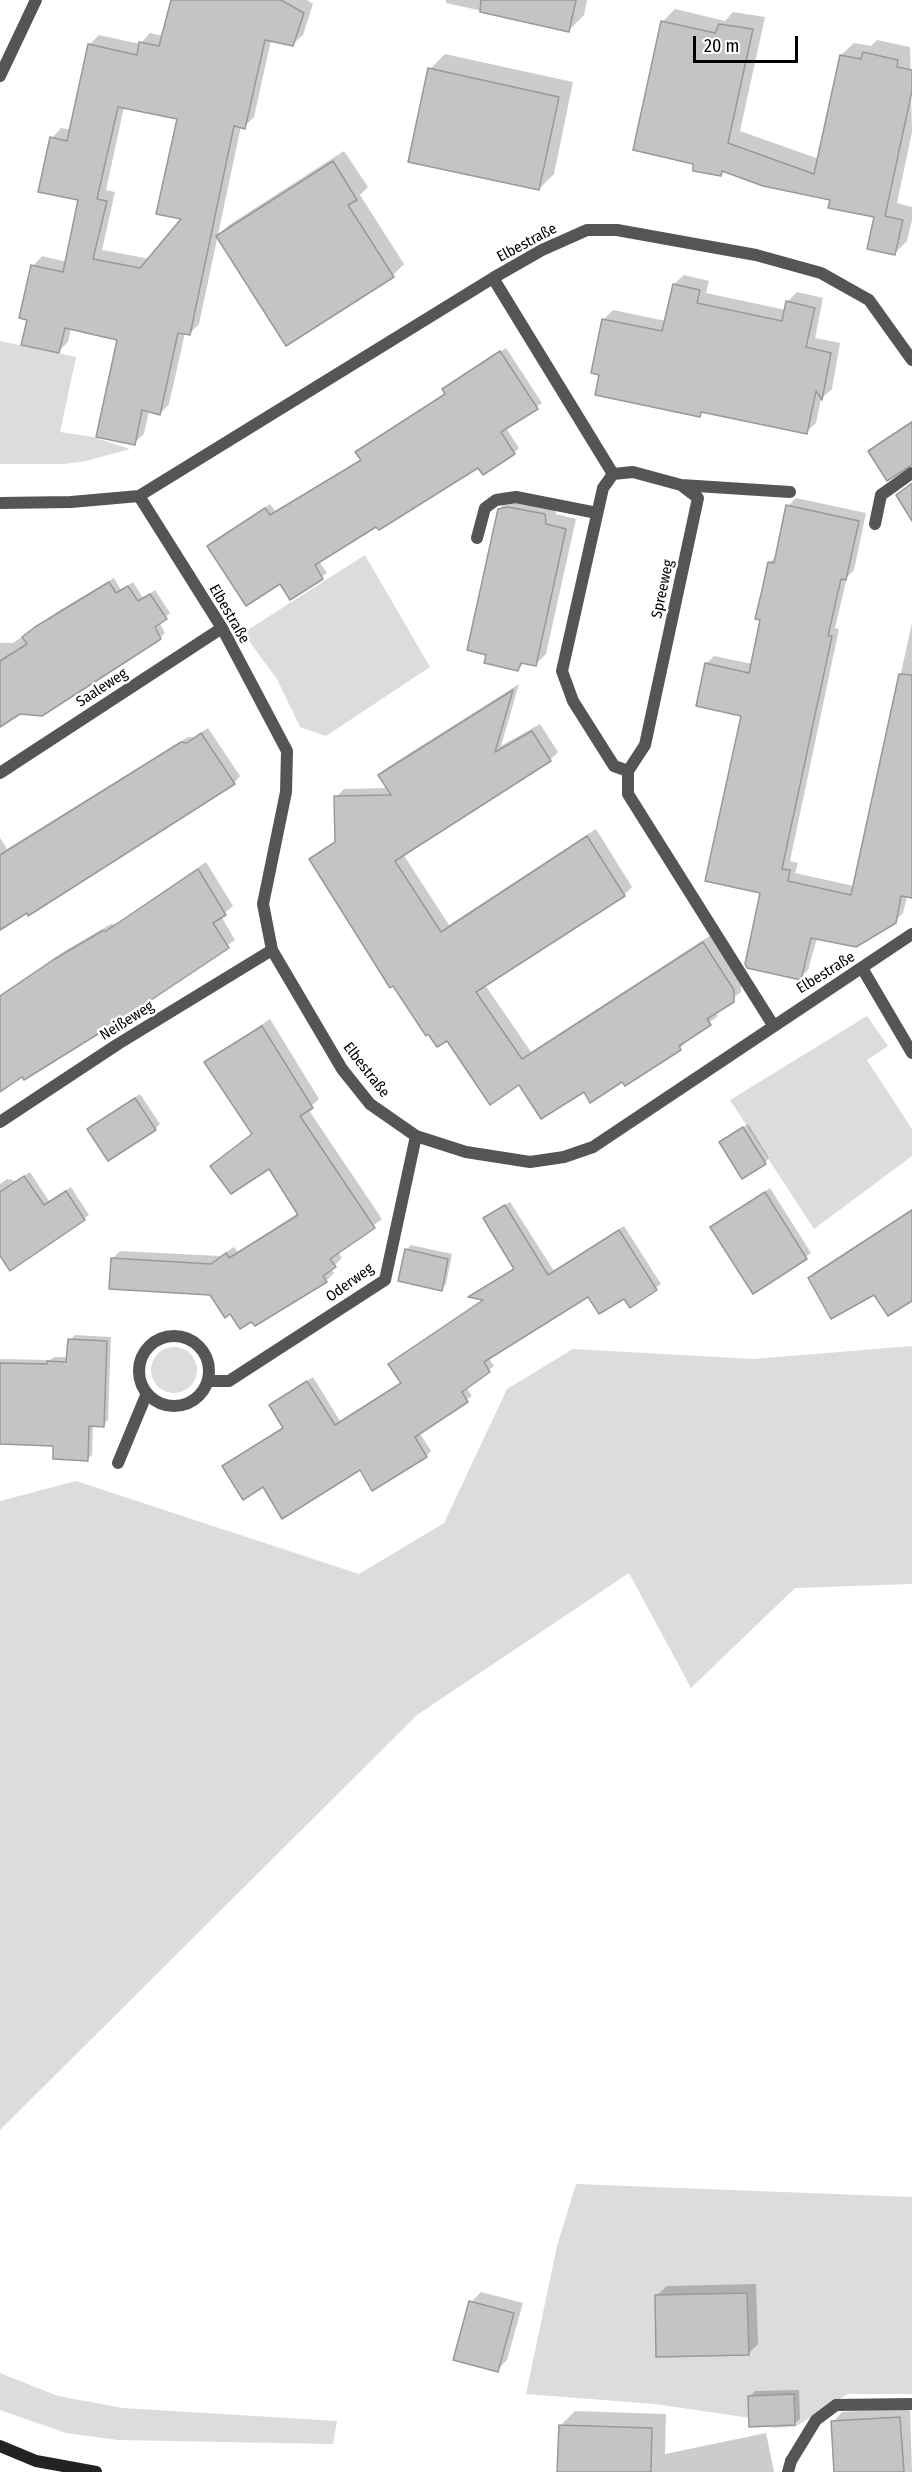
<!DOCTYPE html>
<meta charset="utf-8">
<style>
body{margin:0}
#map{position:relative;width:912px;height:2472px;overflow:hidden;background:#fff;font-family:"Fira Sans Condensed",sans-serif}
canvas{display:block}
.scale{position:absolute;left:693px;top:36px;width:105px;height:27px;box-sizing:border-box;border:3px solid #000;border-top:0;padding-left:8px;font-size:18px;line-height:21px;white-space:nowrap;color:#000;-webkit-text-stroke:4px #fff;paint-order:stroke}
</style>
<div id="map">
<canvas width="912" height="2472"></canvas>
<div class="scale">20 m</div>
</div>
<script>
const c = document.querySelector('canvas').getContext('2d');
c.lineJoin = 'round';
function fillPath(path, color) { c.fillStyle = color; c.fill(path, 'evenodd'); }
const poly = rows => new Path2D(rows.map(r => 'M' + r).join(''));
function strokePath(path, color, width, dash) { c.strokeStyle = color; c.lineWidth = width; c.lineCap = dash ? 'butt' : 'round'; c.setLineDash(dash || []); c.stroke(path); }
function label(font, color, halo, rows, align = 'center') {
  c.font = font + ' "Fira Sans Condensed",sans-serif'; c.lineWidth = 5; c.setLineDash([]); c.textBaseline = 'middle'; c.strokeStyle = halo; c.fillStyle = color; for (const [text, x, y, turn = 0] of rows) {
    c.save(); c.translate(x, y); c.rotate((+turn || 0) * Math.PI / 180); c.textAlign = isNaN(turn) ? turn : align; if (halo) c.strokeText(text, 0, 0); c.fillText(text, 0, 0); c.restore();
  }
}
const green = poly([
 [0,341,76,357,60,432,93,437,130,449,86,461,64,464,0,464],
 [365,555,430,667,326,736,300,727,277,679,243,633],
 [867,1016,888,1046,867,1060,912,1129,912,1156,814,1229,730,1100],
 [912,1346,912,1584,795,1588,691,1688,629,1573,417,1715,0,2130,0,1501,76,1481,359,1574,444,1523,507,1389,573,1349,753,1359],
 '151 1370a23 23 0 1 1 46 0a23 23 0 1 1-46 0Z',
 [576,2184,912,2197,912,2394,848,2394,795,2427,773,2428,757,2419,655,2404,526,2394,557,2246],
 [0,2373,58,2396,123,2408,337,2421,333,2444,118,2440,66,2433,0,2410]
]);
const shadow = poly([
 [173,0,307,0,313,4,303,35,293,44,271,40,254,117,244,127,241,126,199,324,189,334,185,333,169,404,160,414,149,411,144,434,134,443,119,338,71,328,68,342,58,352,29,319,33,266,42,256,67,262,80,199,52,138,61,128,71,130,89,45,99,35,140,44,150,33,163,36],
 [124,107,179,118,184,218,150,259,102,250,115,192,106,190],
 [446,0,587,0,584,15,569,30,446,3],
 [675,9,725,21,733,12,765,17,740,131,819,159,841,55,854,43,871,46,877,40,910,47,912,132,897,203,912,207,912,220,907,241,894,254,876,216,831,199,724,171,720,174,662,22],
 [445,54,573,82,554,174,539,189,430,69],
 [344,151,368,187,360,195,404,264,393,275,218,236,229,225],
 [684,275,709,281,706,293,786,310,787,302,797,292,823,298,815,338,840,343,832,389,821,399,816,423,806,432,704,411,700,415,600,374,603,320,613,310,666,321,674,284],
 [506,348,542,403,506,428,519,448,514,453,479,466,319,561,327,573,291,598,280,581,209,546,270,504,275,511,362,459,357,452,362,447,446,393,444,389,449,384],
 [912,421,912,464,870,451,878,443],
 [796,498,866,513,854,570,847,577,835,628,839,629,790,861,798,863,795,873,854,886,912,623,912,897,907,896,903,913,895,921,817,938,808,970,800,978,762,892,743,715,706,664,714,656,752,664,770,562,777,555,788,506],
 [510,499,555,504,556,514,576,519,546,654,536,664,525,662,518,669,499,509],
 [114,578,121,590,133,582,143,598,155,590,170,613,159,622,165,633,160,638,0,713,0,643,13,643,60,610],
 [519,684,501,746,540,724,558,752,550,760,403,854,449,925,596,829,632,887,624,895,485,985,531,1052,711,935,741,982,741,992,715,1012,718,1016,687,1039,680,1049,623,1080,584,1090,519,1083,447,1039,311,859,337,840,336,797,344,789,388,788,380,776,388,767],
 [208,728,240,776,234,783,0,929,0,838,7,849,188,737,194,737],
 [206,862,233,906,221,916,235,940,107,1027,0,1091,0,997,63,952,111,924,116,924],
 [270,1019,319,1099,308,1109,382,1219,338,1252,342,1258,331,1269,334,1273,326,1281,231,1312,211,1294,112,1259,120,1251,220,1256,234,1247,238,1252,298,1213,270,1167,212,1166,253,1133,206,1062],
 [140,1094,160,1124,155,1129,89,1129],
 [748,1124,769,1158,765,1163,726,1138],
 [30,1172,49,1201,71,1187,89,1215,10,1269,0,1254,0,1184,7,1179,16,1181],
 [770,1188,811,1253,754,1292,712,1227],
 [510,1202,554,1271,624,1226,661,1284,630,1306,624,1297,588,1295,488,1357,494,1366,466,1387,472,1396,419,1432,431,1451,426,1456,264,1485,224,1467,284,1427,271,1405,313,1377,340,1421,402,1382,390,1364,485,1299,471,1296,515,1268,490,1214],
 [912,1209,912,1299,810,1278,814,1273],
 [411,1245,452,1254,446,1284,441,1289,406,1250],
 [75,1335,111,1337,108,1420,103,1425,93,1425,92,1455,87,1459,55,1445,0,1443,0,1359,50,1360,54,1357,68,1357,70,1340],
 [756,2284,758,2344,748,2354,656,2296,667,2286],
 [481,2292,523,2303,507,2360,497,2370,471,2302],
 [799,2390,800,2419,795,2423,750,2396,755,2391],
 [910,2408,912,2472,835,2472,833,2422,842,2412],
 [575,2411,666,2414,665,2454,766,2433,774,2472,559,2472,561,2425]
]);
const building = poly([
 [171,0,281,0,304,13,293,46,265,40,245,129,234,126,190,335,178,333,160,415,142,410,135,445,96,437,117,340,65,328,59,353,21,345,27,320,19,318,31,265,63,272,78,200,38,192,50,137,67,141,88,44,137,55,139,42,159,46,171,0],
 [118,107,177,119,156,214,181,219,140,268,93,259,107,201,97,199,118,107],
 [481,0,576,0,569,32,480,12,481,0],
 [661,21,715,33,719,24,753,29,728,143,814,174,840,55,861,59,863,52,898,60,897,67,912,70,912,91,885,216,903,220,895,255,867,249,874,217,828,208,830,200,763,186,722,171,721,176,693,171,693,164,633,150,661,21],
 [428,68,559,97,539,190,408,162,428,68],
 [333,161,357,200,348,205,394,277,286,346,216,236,333,161],
 [673,284,700,290,697,303,782,321,786,301,815,308,806,347,831,353,822,400,816,391,807,434,701,412,700,417,595,395,599,375,591,373,602,319,662,331,673,284],
 [500,351,538,409,501,432,515,454,483,475,478,468,379,530,376,527,315,565,323,579,290,600,280,584,246,606,207,546,265,508,270,515,361,460,355,452,445,394,442,389,500,351],
 [912,422,912,465,887,481,868,451,912,422],
 [912,483,912,521,896,495,912,483],
 [786,505,859,521,846,580,841,579,828,636,832,636,782,869,790,870,788,881,851,895,899,674,912,675,912,898,901,896,896,923,856,947,811,938,801,980,747,968,745,964,760,893,705,881,741,716,696,706,705,663,749,673,760,620,755,619,762,590,768,562,774,563,786,505],
 [508,507,545,514,546,524,566,529,536,666,521,663,518,671,484,663,486,655,467,650,498,509,508,507],
 [109,582,116,593,128,586,138,601,150,594,167,619,155,627,161,639,42,716,20,714,0,727,0,661,27,644,22,637,35,627,109,582],
 [513,690,495,752,532,731,551,761,395,861,441,932,587,836,625,896,476,992,522,1059,703,942,734,990,734,1002,707,1019,711,1025,679,1046,681,1050,625,1086,622,1082,590,1103,584,1092,541,1119,519,1085,490,1105,447,1041,437,1047,428,1034,426,1036,393,986,390,988,309,859,335,842,334,796,391,795,378,775,513,690],
 [201,733,235,784,28,916,27,913,0,930,0,855,181,742,187,743,201,733],
 [198,869,226,915,213,923,229,948,127,1016,24,1080,22,1077,0,1092,0,996,53,960,102,931,106,931,198,869],
 [262,1026,313,1108,300,1116,375,1228,330,1259,336,1267,323,1276,327,1282,255,1326,251,1322,240,1329,230,1314,225,1318,210,1295,109,1289,111,1258,211,1264,226,1253,229,1258,298,1215,269,1169,231,1194,210,1166,252,1134,204,1062,262,1026],
 [135,1098,156,1130,108,1161,87,1129,135,1098],
 [743,1127,766,1164,742,1179,719,1142,743,1127],
 [24,1176,44,1205,66,1191,85,1220,10,1271,0,1256,0,1192,24,1176],
 [765,1192,807,1259,753,1294,710,1227,765,1192],
 [505,1205,548,1275,619,1230,657,1290,630,1308,624,1299,599,1314,588,1297,484,1362,490,1372,462,1392,468,1402,415,1437,427,1457,372,1491,360,1470,282,1519,263,1487,243,1500,222,1466,283,1428,269,1405,307,1381,335,1425,401,1383,388,1364,483,1300,468,1297,514,1269,483,1218,505,1205],
 [912,1210,912,1301,888,1316,874,1295,831,1319,808,1278,912,1210],
 [405,1249,448,1259,442,1291,398,1281,405,1249],
 [68,1339,107,1341,104,1427,89,1426,88,1461,53,1459,53,1446,0,1444,0,1363,47,1364,47,1361,66,1362,68,1339],
 [747,2293,749,2355,656,2357,655,2295,747,2293],
 [469,2301,514,2313,498,2372,453,2360,469,2301],
 [794,2394,795,2425,749,2427,748,2396,794,2394],
 [900,2417,904,2472,834,2472,831,2421,900,2417],
 [559,2425,652,2428,651,2472,557,2472,559,2425]
]);
const lane = poly([
 [477,538,485,508,496,500,516,497,597,513],
 [791,2461,816,2420,836,2405,912,2404]
]);
const street = poly([
 [0,76,36,0],
 [493,278,613,474,603,488,562,671,573,701,614,766,628,771],
 [613,474,633,472,681,485,698,498,645,745,628,771,628,794,773,1025],
 [681,485,790,492],
 [139,496,222,628,287,751,286,792,263,904,272,950,342,1069,370,1104,416,1136,466,1152,530,1162,564,1157,593,1147,912,934],
 [0,503,71,502,139,496,493,278,542,250,587,230,617,230,756,255,821,273,869,300,912,360],
 [875,524,881,495,912,473],
 [0,773,222,628],
 [862,968,912,1053],
 [0,1122,118,1044,272,950],
 '139 1371a35 35 0 1 1 70 0a35 35 0 1 1-70 0Z',
 [208,1381,229,1381,385,1280,416,1136],
 [118,1463,147,1393],
 [788,2472,791,2461]
]);
const secondary = poly([
 [0,2446,36,2461,96,2472]
]);
const streetNames = [
 ["Elbestraße",527,243,-28],
 ["Spreeweg",663,589,-78],
 ["Elbestraße",229,614,60],
 ["Saaleweg",102,688,-33],
 ["Elbestraße",826,973,-32],
 ["Neißeweg",127,1021,-32],
 ["Elbestraße",366,1070,52],
 ["Oderweg",350,1283,-36]
];
fillPath(green, '#dcdcdc');
fillPath(shadow, '#0003');
fillPath(building, '#c4c4c4');
strokePath(building, '#999', 1.5);
strokePath(lane, '#555', 12);
strokePath(street, '#555', 12);
strokePath(secondary, '#222', 12);
label('15px', '#000', '#fff', streetNames);
</script>
